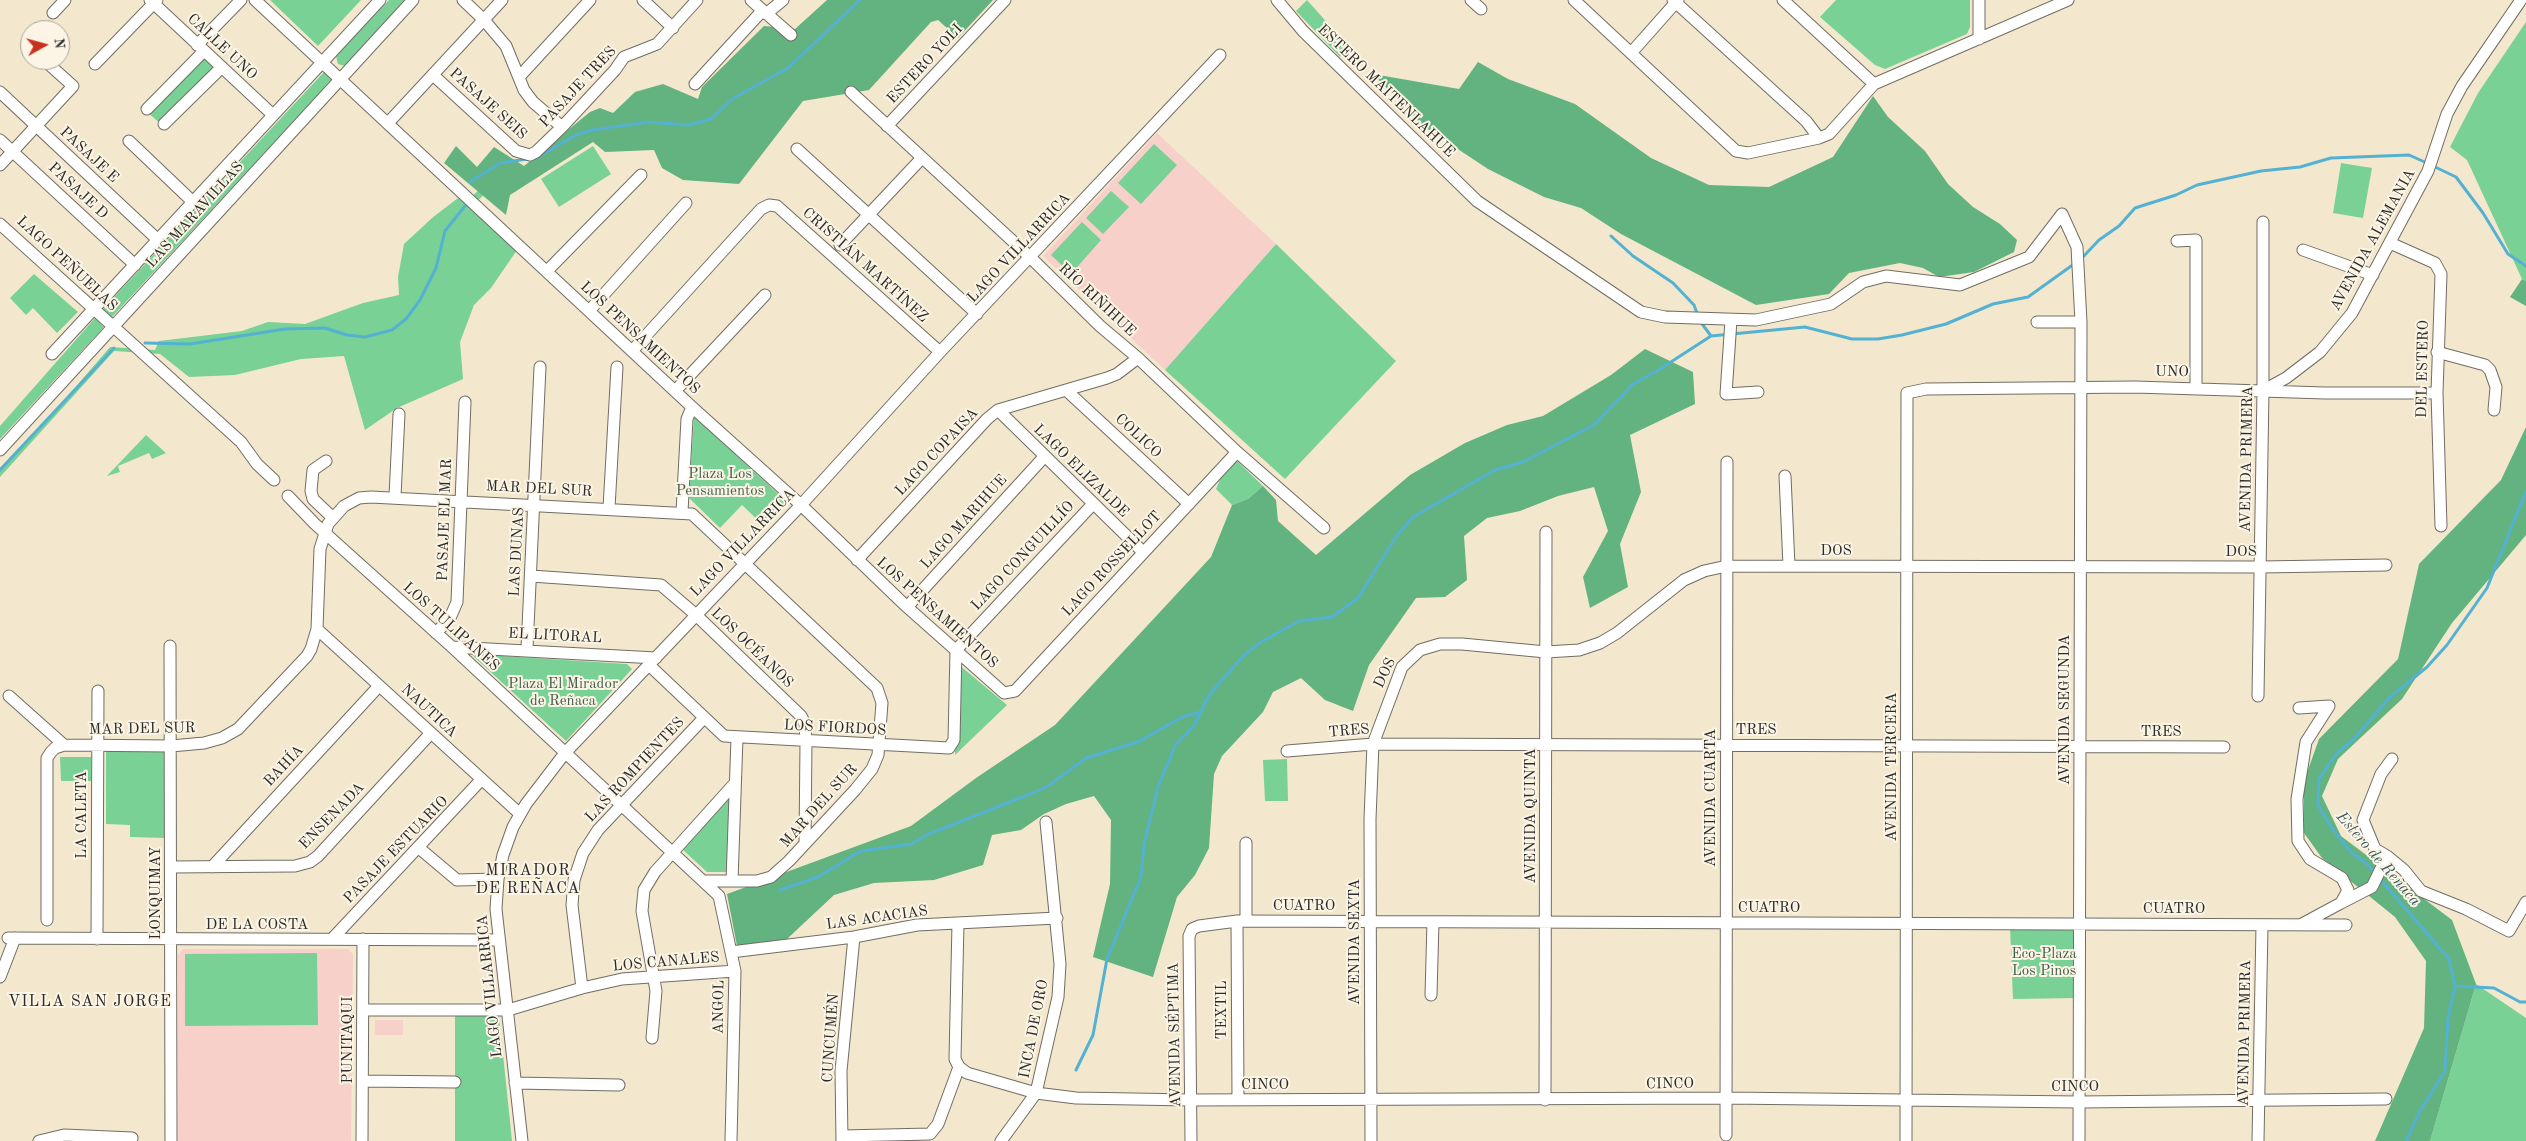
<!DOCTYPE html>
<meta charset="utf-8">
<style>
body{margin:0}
#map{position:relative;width:2526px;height:1141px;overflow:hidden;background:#f3e8cd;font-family:"Old Standard TT",serif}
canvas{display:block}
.north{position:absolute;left:20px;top:20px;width:50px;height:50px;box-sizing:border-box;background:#fcf5e5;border:1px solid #a8a49b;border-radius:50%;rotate:83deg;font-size:14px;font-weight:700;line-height:20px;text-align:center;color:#2b2b2b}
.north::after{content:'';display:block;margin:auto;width:18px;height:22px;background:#c8321e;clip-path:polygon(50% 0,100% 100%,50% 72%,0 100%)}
</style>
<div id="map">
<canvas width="2526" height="1141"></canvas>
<div class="north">N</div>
</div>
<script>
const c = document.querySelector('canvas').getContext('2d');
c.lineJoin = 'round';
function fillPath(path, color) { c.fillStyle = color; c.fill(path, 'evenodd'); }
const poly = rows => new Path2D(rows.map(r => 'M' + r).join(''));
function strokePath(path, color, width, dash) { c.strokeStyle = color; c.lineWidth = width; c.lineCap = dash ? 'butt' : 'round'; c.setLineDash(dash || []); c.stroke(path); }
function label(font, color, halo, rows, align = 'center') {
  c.font = font + ' "Old Standard TT",serif'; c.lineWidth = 4; c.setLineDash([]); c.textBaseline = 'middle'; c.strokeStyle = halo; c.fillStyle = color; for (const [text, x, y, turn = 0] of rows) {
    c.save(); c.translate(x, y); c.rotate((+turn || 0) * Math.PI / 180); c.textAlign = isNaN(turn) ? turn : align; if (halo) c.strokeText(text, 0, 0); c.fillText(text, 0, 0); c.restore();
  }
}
const built = poly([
 [1157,133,1276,244,1165,370,1043,256],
 [183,949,348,949,353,954,351,1141,178,1141,178,955],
 [375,1020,403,1020,403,1035,375,1035]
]);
const green = poly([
 [270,0,361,0,318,46],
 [389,0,406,0,345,66,338,64,336,56],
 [868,0,876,0,860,24,850,34,769,74,762,81,749,108,723,131,702,139,682,141,665,136,655,128,642,124,621,129,581,142,565,155,556,158,534,176,491,188,470,208,517,250,491,288,474,305,460,342,463,379,397,408,365,430,344,356,301,359,235,375,189,377,160,354,114,351,0,477,0,468,48,419,110,347,155,350,159,341,242,331,268,322,305,324,363,303,399,295,398,277,404,244,432,218,458,198,465,203,482,187,500,178,532,171,556,152,585,135,618,123,649,119,679,135,697,134,715,129,748,102,757,74,817,42,848,29],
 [1307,0,1347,45,1340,57,1296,11],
 [1836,0,1970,0,1970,27,1967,34,1885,69,1875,65,1820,17],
 [2526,22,2526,281,2522,279,2467,160,2450,147,2478,93],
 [203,53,219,67,161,124,147,112],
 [325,71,333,79,112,317,103,309],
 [1154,144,1177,165,1141,204,1118,183],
 [593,146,611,174,559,207,541,179],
 [2341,163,2372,168,2363,218,2333,213],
 [1111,191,1129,207,1103,234,1086,218],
 [1082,222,1101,240,1071,274,1051,255],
 [1276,244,1396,361,1285,479,1165,370],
 [34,274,78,312,57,333,33,308,26,315,10,298],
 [95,318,104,327,0,439,0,426],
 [694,416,787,502,764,526,742,505,720,528,689,498],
 [146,435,166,453,152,459,149,453,118,466,120,472,107,476],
 [1237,461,1263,486,1248,499,1232,505,1216,489,1222,475],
 [471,654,627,664,632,669,566,741],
 [958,664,1007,705,955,755],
 [106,750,165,751,164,838,130,837,130,825,106,824],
 [60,757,91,757,91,781,61,781],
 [1287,759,1288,801,1265,801,1263,760],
 [730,795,729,872,707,872,682,849],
 [2010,926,2077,926,2076,998,2013,999],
 [317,953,318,1025,185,1026,185,954],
 [2476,984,2526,1018,2526,1141,2430,1141],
 [455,1016,499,1016,512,1141,455,1141]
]);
const forest = poly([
 [827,0,993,0,958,38,938,20,931,22,869,90,803,101,739,184,683,180,662,168,654,150,605,152,593,142,510,195,506,215,444,163,456,146,477,167,494,147,524,166,590,112,600,108,613,113,635,92,663,84,698,99,702,87,764,26,795,29],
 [1478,62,1508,79,1575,104,1651,158,1709,185,1769,187,1833,157,1873,96,1888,117,1925,151,1948,184,1973,207,2000,224,2017,240,2014,252,1974,272,1939,277,1923,268,1900,263,1849,273,1829,294,1756,305,1621,234,1581,208,1544,197,1488,169,1423,126,1373,74,1459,89],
 [2522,279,2526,281,2526,306,2510,297],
 [1645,349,1693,372,1695,404,1630,435,1641,492,1620,544,1628,587,1590,608,1583,577,1608,531,1594,487,1558,496,1520,511,1487,518,1464,536,1467,580,1445,597,1416,598,1369,665,1353,711,1325,700,1301,678,1273,692,1263,712,1222,756,1214,774,1209,848,1195,875,1177,897,1153,977,1093,957,1110,884,1111,820,1094,796,1066,804,1044,814,1021,830,992,835,983,865,934,880,874,883,834,895,787,939,737,946,727,894,911,826,976,778,1055,725,1211,557,1232,505,1248,499,1263,486,1276,500,1278,521,1316,555,1410,475,1465,443,1507,425,1543,416,1611,375],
 [2526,427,2526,535,2452,623,2402,699,2338,759,2322,796,2341,836,2452,920,2476,984,2430,1141,2375,1141,2424,1028,2426,961,2395,917,2322,858,2304,833,2304,781,2319,739,2398,659,2419,564,2501,480]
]);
const stream = poly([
 [538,157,576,135,592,130,648,122,689,125,711,119,732,99,788,68,860,0],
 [2433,166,2456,177,2483,213,2508,254,2526,266],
 [470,182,500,163,527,159],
 [1611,236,1633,256,1673,283,1694,305,1698,316],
 [2081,259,2099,240,2119,226,2135,208,2176,195,2197,185,2261,171,2300,167,2331,158,2409,155,2427,163],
 [1700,321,1711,336],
 [145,343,190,344,285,329,325,328,347,335,365,337,392,330,406,319,420,300,436,268,445,231,465,206],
 [0,470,114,348],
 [780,890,818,877,861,851,911,844,929,834,1030,794,1048,786,1086,758,1140,741,1182,717,1200,712],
 [2455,986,2494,988,2520,1002,2526,1002],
 [1076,1070,1093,1035,1107,959,1141,877,1144,845,1158,787,1176,744,1194,726,1209,695,1244,655,1261,642,1299,621,1332,617,1358,598,1397,535,1413,517,1495,470,1523,462,1594,425,1633,384,1657,371,1711,336,1805,327,1852,339,1878,339,1902,335,1946,324,1993,304,2028,297,2074,264],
 [2406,1141,2419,1113,2445,1071,2448,1018,2455,986,2449,959,2368,865,2350,851,2331,827,2318,805,2319,779,2337,753,2353,740,2389,698,2427,667,2447,645,2487,588,2526,491]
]);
const minor = poly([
 [150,0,273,115],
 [255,0,692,407,801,505,907,607,1004,693,1015,691,1237,452],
 [463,0,484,20,506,46,524,90,533,102,562,127],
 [643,0,673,28],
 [751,0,791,35],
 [1277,0,1303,31,1477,201,1641,312,1665,317,1756,320,1831,304,1863,282,1886,276,1960,285,2029,257,2062,214,2077,247,2081,322,2079,1141],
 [1471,0,1481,9],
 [1574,0,1736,151,1748,153,1819,138,1829,134,1874,84,2068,0],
 [1673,0,1806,121,1819,138],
 [1783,0,1874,84],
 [53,13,65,0],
 [766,14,783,0],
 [1979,39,1979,0],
 [27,44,30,47],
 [197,45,241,0],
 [1631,53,1678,0],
 [95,64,157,0],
 [433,75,516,151,530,155,536,152,562,127,615,70,624,57,657,44,697,0],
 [519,77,590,0],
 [695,84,762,11],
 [0,92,158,240],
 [851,92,1030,257,1100,326,1138,358,1237,452,1324,528],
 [147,109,204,51],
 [388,123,502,0],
 [164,124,222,67],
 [887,126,1005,0],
 [0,140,135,265],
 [129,141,193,202],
 [797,149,977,314],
 [0,165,73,86,44,60],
 [0,224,241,442,257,464,274,480],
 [2177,241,2196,240,2196,388],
 [2390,243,2435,263,2441,274,2437,393,2441,526],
 [840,245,921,159],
 [2303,250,2373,275],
 [547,271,641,175],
 [589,311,686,203],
 [1731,320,1726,394,1758,392],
 [2037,322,2081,322],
 [632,351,761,209,769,205,777,206,940,352],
 [2437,352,2485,365,2490,370,2496,387,2494,410],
 [52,354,380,0],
 [1066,390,1189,504],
 [2264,390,2286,378,2320,352,2352,313,2428,171,2447,114,2462,86,2521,0],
 [675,391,765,295],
 [998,410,1143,552],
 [0,450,413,0],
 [326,461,313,470,311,491,313,499,332,517],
 [1785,476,1789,566],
 [288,496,315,524,452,647,719,896,735,971,731,1141],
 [395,496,399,414],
 [609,508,617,367],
 [682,512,687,419,692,407],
 [857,560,987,419,998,410,1107,378,1117,374,1138,358],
 [531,576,661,585,695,614,801,716,805,724,806,742,805,843],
 [907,607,1044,457],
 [317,629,520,814],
 [436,633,450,618,457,602,465,402],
 [170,646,171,1141],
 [452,647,656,658],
 [527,649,540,367],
 [649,665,724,736,949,748,954,740,956,650,1093,504],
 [9,696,64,745],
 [2258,696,2263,390,2263,222],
 [2299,708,2329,706,2306,742,2297,799,2298,841,2310,859,2342,878,2348,890,2341,903,2302,924],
 [1287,751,1373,744,2224,747],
 [419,848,457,880,498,879],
 [2387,856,2375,849,2363,820,2381,774,2392,759],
 [171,867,295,866,310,862,318,856,431,733],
 [212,867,379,686],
 [732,881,737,738],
 [2341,903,2372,887,2387,856,2404,870,2421,891,2466,909,2509,931,2526,902],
 [47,920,47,758,51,752,55,748,64,745,171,746,204,743,222,738,238,729,307,656,311,649,317,629,320,549,328,524,344,506,359,498,371,497,692,514,877,688,882,703,878,755,872,769,855,790,789,861,771,877,757,881,704,881],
 [1237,921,1238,1099],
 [1246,921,1246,843],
 [958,923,955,1059,959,1067],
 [8,938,499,940],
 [97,939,98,691],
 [332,939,481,780],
 [731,952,854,937,917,925,1057,918],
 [0,977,15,938],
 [582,988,572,905,574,880,583,853,598,830,703,719],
 [1431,995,1433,922],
 [363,1010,508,1010,582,988,622,979,735,971],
 [652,1038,656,991,642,911,644,890,655,872,735,783],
 [959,1067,967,1073,1036,1093,1076,1098,1191,1100,1726,1098,2079,1102,2386,1099],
 [363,1081,455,1082],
 [515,1083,619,1085],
 [1545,1100,1546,532],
 [1726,1135,1727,462],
 [842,1136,930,1134,938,1124,959,1067],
 [39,1141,64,1135,132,1138],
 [362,1141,363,939],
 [522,1141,496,909,498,879,503,855,513,827,526,804,565,753,801,505,940,352,1220,55],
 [842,1141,841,1071,854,937],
 [1001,1141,1036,1093,1058,997,1060,964,1046,822],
 [1191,1141,1189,936,1192,929,1199,926,1237,921,2346,925],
 [1371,1141,1370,819,1373,744,1402,667,1420,650,1440,644,1462,644,1546,652,1579,650,1600,643,1617,633,1684,580,1704,571,1727,566,2261,567,2386,565],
 [1906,1141,1907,393,1926,389,2135,387,2325,393,2437,393],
 [2258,1141,2262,925]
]);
const streetNames = [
 ["CALLE UNO",222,47,43],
 ["ESTERO YOLI",925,64,-47],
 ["PASAJE TRES",578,87,-47],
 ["ESTERO MAITENLAHUE",1386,91,44],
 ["PASAJE SEIS",488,104,42],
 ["PASAJE E",89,155,43],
 ["PASAJE D",78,191,43],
 ["LAS MARAVILLAS",195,215,-48],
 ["AVENIDA ALEMANIA",2373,240,-61],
 ["LAGO VILLARRICA",1019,248,-47],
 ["LAGO PEÑUELAS",67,264,43],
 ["CRISTIÁN MARTÍNEZ",865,265,42],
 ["RÍO RIÑIHUE",1097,300,43],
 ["LOS PENSAMIENTOS",640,338,43],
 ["DEL ESTERO",2423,369,-89],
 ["UNO",2172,372,1],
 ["COLICO",1138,436,43],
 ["LAGO COPAISA",937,452,-47],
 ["AVENIDA PRIMERA",2247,459,-89],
 ["LAGO ELIZALDE",1081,471,44],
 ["MAR DEL SUR",539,489,3],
 ["PASAJE EL MAR",445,520,-88],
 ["LAGO MARIHUE",964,522,-48],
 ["LAGO VILLARRICA",743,543,-46],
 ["DOS",1836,551],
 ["LAS DUNAS",517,552,-87],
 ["DOS",2241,552],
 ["LAGO CONGUILLÍO",1023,556,-47],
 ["LAGO ROSSELLOT",1112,564,-47],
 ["LOS PENSAMIENTOS",937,613,42],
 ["LOS TULIPANES",451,627,42],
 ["EL LITORAL",555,636,3],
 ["LOS OCÉANOS",752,648,44],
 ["DOS",1385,673,-64],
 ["AVENIDA SEGUNDA",2065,710,-90],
 ["NAUTICA",429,711,43],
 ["LOS FIORDOS",835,728,3],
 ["MAR DEL SUR",142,729,-1],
 ["TRES",1756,730],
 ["TRES",1349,731,-5],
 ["TRES",2161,732],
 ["BAHÍA",284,766,-47],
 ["AVENIDA TERCERA",1892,767,-90],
 ["LAS ROMPIENTES",635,770,-47],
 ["AVENIDA CUARTA",1711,798,-90],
 ["MAR DEL SUR",819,806,-48],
 ["LA CALETA",82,815,-90],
 ["ENSENADA",332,816,-46],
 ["AVENIDA QUINTA",1531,816,-90],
 ["PASAJE ESTUARIO",396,850,-46],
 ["LONQUIMAY",156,893,-90],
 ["CUATRO",1304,906],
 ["CUATRO",1769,908],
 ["CUATRO",2174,909],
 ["LAS ACACIAS",877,918,-8],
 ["DE LA COSTA",257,925],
 ["AVENIDA SEXTA",1355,942,-90],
 ["LOS CANALES",666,962,-5],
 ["LAGO VILLARRICA",490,986,-96],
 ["ANGOL",719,1007,-89],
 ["TEXTIL",1222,1010,-90],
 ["INCA DE ORO",1034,1029,-79],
 ["AVENIDA PRIMERA",2245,1033,-89],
 ["AVENIDA SÉPTIMA",1175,1035,-91],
 ["CUNCUMÉN",831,1038,-86],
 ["PUNITAQUI",348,1040,-90],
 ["CINCO",1670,1084,-1],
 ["CINCO",1265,1085],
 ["CINCO",2075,1087]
];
const parkNames = [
 ["Plaza Los",720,474],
 ["Pensamientos",720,491],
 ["Plaza El Mirador",563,684],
 ["de Reñaca",563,701],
 ["Eco-Plaza",2044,954],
 ["Los Pinos",2044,971]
];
const waterNames = [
 ["Estero de Reñaca",2378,859,49]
];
const neighbourhoodNames = [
 ["MIRADOR",528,871],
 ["DE REÑACA",528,889],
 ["VILLA SAN JORGE",90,1002]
];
fillPath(built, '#f7d0c9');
fillPath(green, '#79d196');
fillPath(forest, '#62b37f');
strokePath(stream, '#54b1d2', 3);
strokePath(minor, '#716d64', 13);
strokePath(minor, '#fff', 11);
label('15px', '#2b2b2b', '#fcf5e5', streetNames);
label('15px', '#425d4b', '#fcf5e5', parkNames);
label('italic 16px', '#395a65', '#fcf5e5', waterNames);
c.letterSpacing = '1px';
label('16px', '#2b2b2b', '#fcf5e5', neighbourhoodNames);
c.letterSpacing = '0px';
</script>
